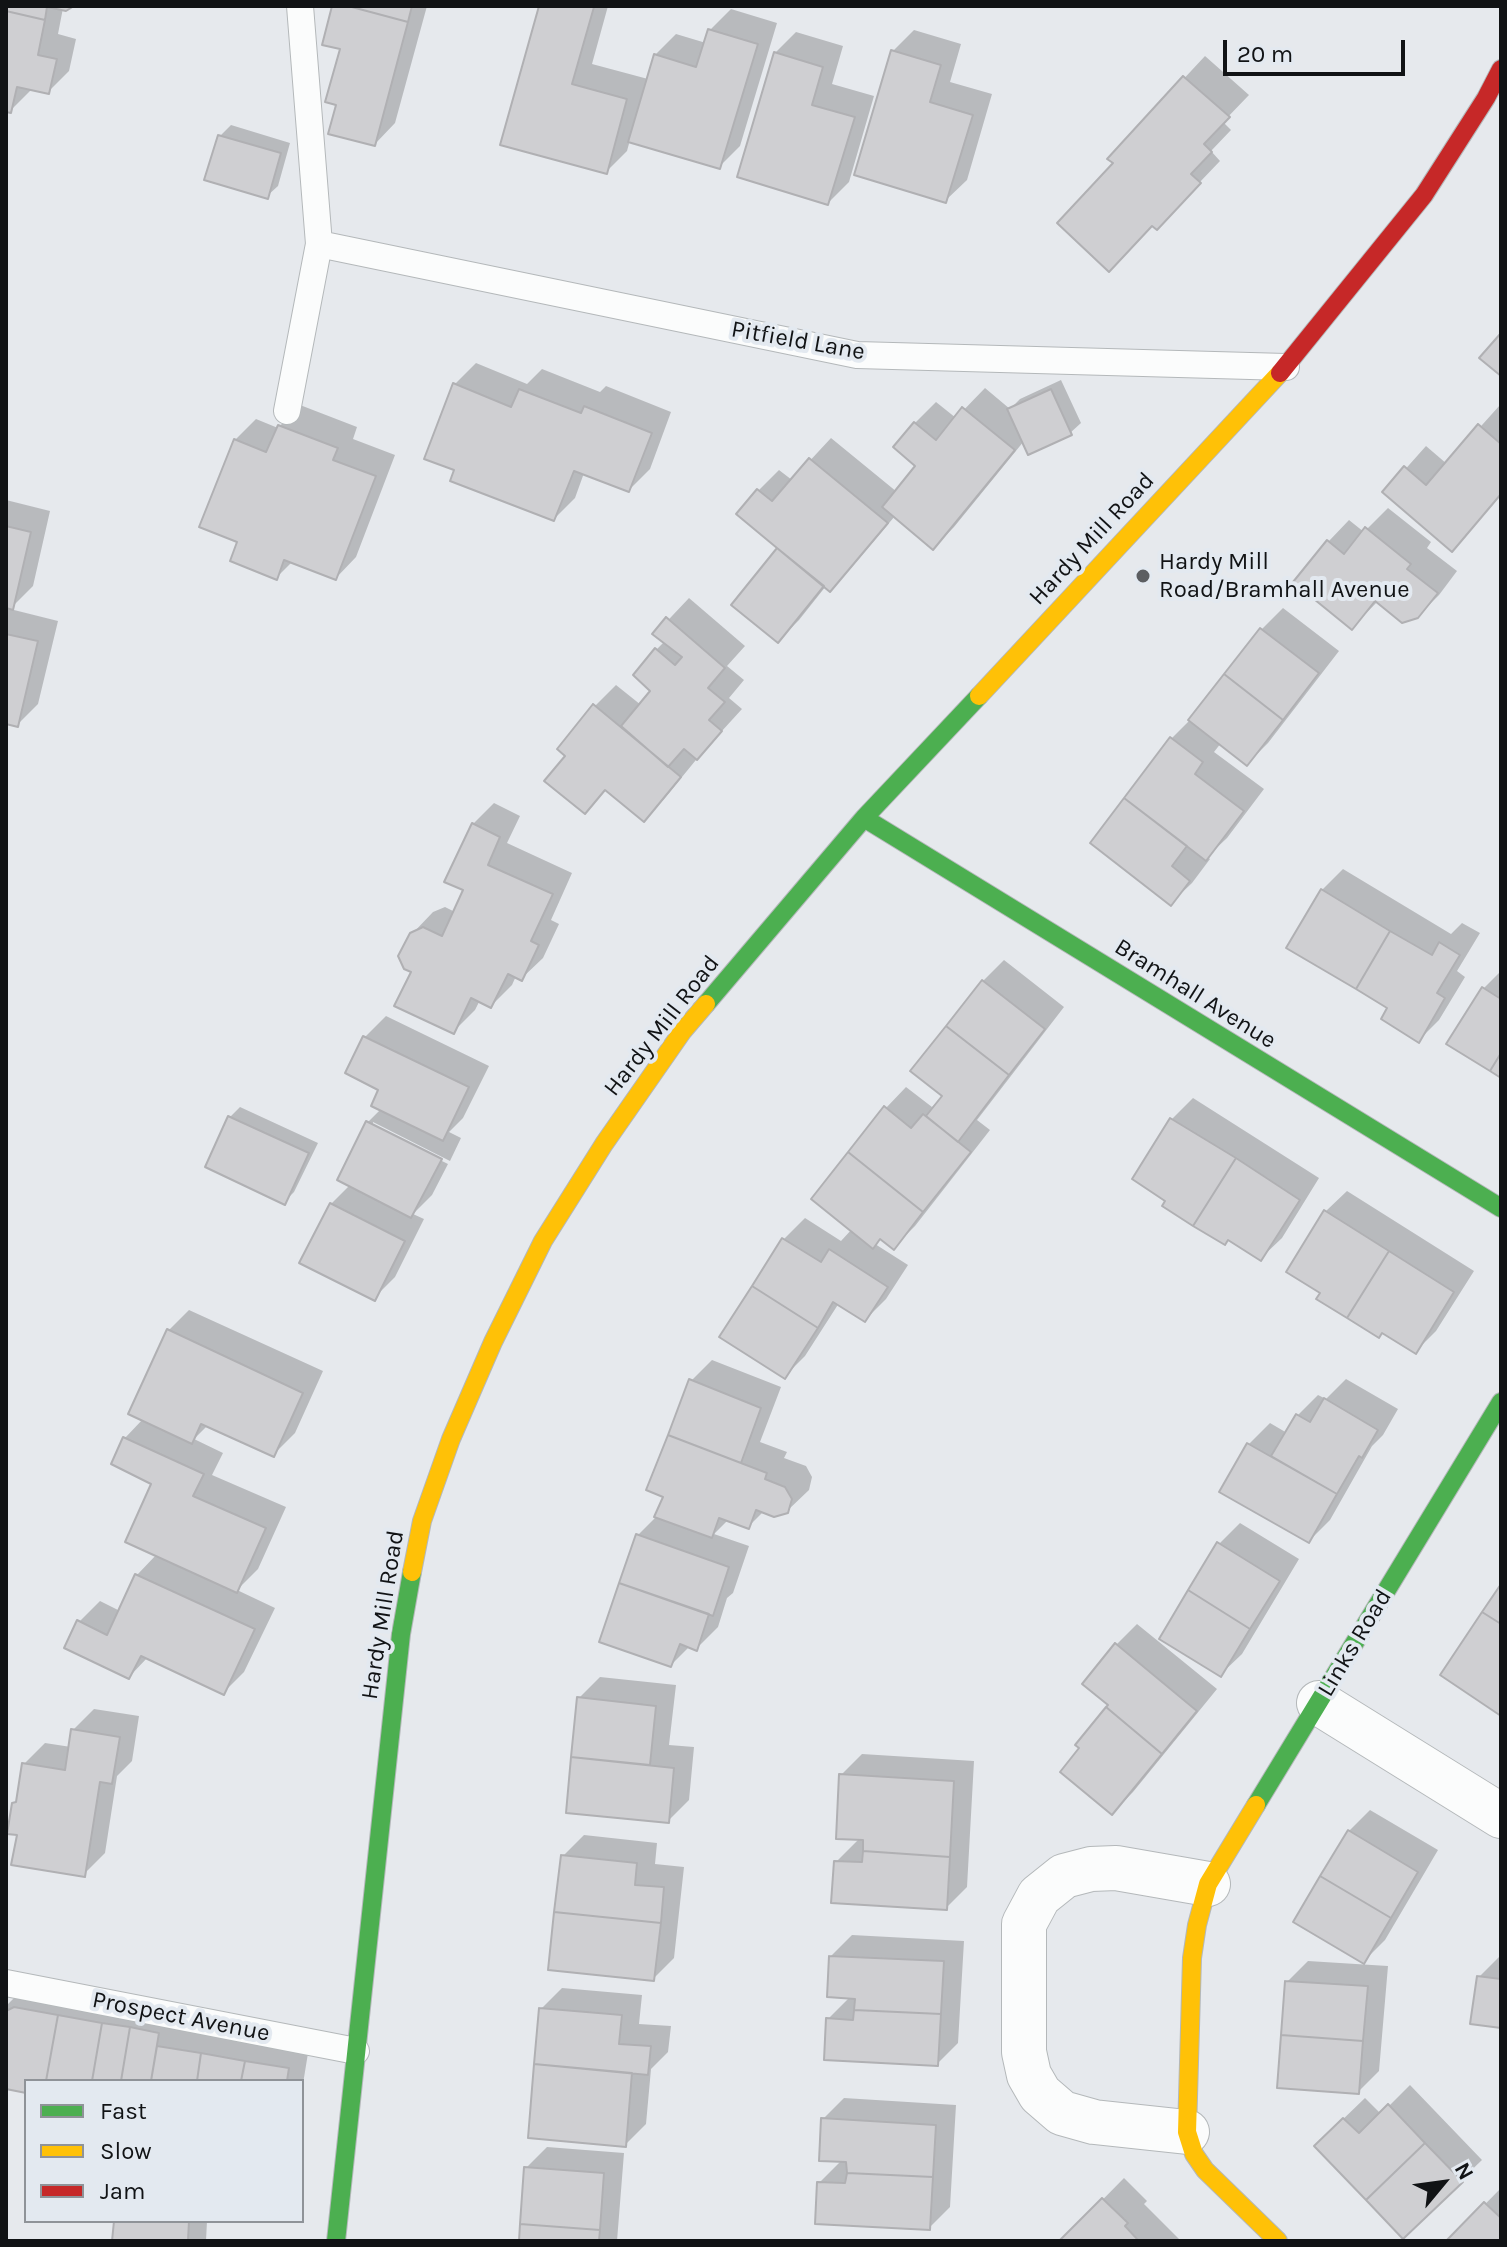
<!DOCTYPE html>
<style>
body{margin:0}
#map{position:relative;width:1507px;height:2247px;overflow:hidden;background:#e6e9ed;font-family:Karla,sans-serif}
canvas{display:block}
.frame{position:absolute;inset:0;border:8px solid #111315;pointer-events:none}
.legend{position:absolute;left:24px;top:2079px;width:280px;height:144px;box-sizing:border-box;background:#e3e9f0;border:2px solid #8f9398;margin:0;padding:10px 14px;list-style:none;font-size:24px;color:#111315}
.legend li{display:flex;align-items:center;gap:16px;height:40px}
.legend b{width:40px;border:2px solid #8f9398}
.north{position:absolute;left:1403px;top:2143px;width:80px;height:80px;-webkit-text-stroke:6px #e3e9f0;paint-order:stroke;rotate:61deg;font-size:22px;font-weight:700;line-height:32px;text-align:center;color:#111315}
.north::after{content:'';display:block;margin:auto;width:28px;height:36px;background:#111315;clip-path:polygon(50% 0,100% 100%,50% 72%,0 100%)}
.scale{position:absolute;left:1223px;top:40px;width:182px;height:36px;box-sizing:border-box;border:4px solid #111315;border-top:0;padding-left:10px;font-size:24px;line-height:28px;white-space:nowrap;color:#111315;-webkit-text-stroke:6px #e3e9f0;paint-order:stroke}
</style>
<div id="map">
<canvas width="1507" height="2247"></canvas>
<div class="frame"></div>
<ul class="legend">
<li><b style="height:10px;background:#4caf50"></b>Fast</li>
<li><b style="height:10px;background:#ffc107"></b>Slow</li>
<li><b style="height:10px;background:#c62828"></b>Jam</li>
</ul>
<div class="north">N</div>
<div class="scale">20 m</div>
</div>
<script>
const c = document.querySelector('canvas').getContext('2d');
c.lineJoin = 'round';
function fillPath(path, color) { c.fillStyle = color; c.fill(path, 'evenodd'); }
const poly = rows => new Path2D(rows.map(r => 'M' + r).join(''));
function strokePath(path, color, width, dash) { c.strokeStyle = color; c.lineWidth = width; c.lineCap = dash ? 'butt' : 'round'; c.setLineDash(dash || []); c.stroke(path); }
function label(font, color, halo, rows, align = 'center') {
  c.font = font + ' Karla,sans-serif'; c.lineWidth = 8; c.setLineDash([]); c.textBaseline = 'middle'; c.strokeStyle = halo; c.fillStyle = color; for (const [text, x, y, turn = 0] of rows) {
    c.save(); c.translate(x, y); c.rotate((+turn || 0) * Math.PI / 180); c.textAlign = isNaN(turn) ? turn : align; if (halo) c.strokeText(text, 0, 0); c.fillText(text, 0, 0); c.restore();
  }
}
const shadow = poly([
 [6,6,70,6,63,8,58,34,76,39,69,71,48,92,31,90,10,111,6,110],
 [335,6,427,6,395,123,375,144,338,103,342,48],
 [541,6,608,6,592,64,648,79,655,55,676,34,706,43,710,30,731,9,777,23,740,146,719,167,630,140,627,151,606,172,503,143],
 [914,30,961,44,950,82,992,94,967,180,946,200,857,173,893,51],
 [796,32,843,46,832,84,874,96,849,182,828,203,775,53],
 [1205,56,1249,95,1223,122,1231,130,1211,151,1220,161,1177,206,1110,158],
 [231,125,290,143,278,186,267,196,207,179,220,136],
 [476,363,527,384,542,369,600,392,606,386,671,412,650,469,629,490,584,473,575,498,554,519,457,469,455,384],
 [1061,380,1081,423,1070,433,1024,441,954,527,933,548,895,516,851,568,830,589,826,586,799,620,778,641,780,548,759,490,779,470,792,480,831,438,897,492,918,466,896,447,915,423,936,402,956,418,985,388,1010,409,1020,399],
 [300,405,357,427,353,439,395,455,356,557,336,578,293,561,276,578,240,541,235,440,256,419,278,428],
 [1500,405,1501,495,1452,549,1385,492,1426,446,1447,464],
 [6,500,50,511,33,586,10,609,58,621,38,704,17,725,6,722],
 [1388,508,1431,542,1427,548,1457,571,1439,595,1417,617,1378,601,1352,628,1296,582,1329,541,1349,520,1364,532],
 [689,598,745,646,727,666,744,680,729,698,742,709,700,755,664,799,644,820,607,789,585,812,568,755,595,706,616,685,641,705,653,690,656,650,665,641,655,634],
 [1283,608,1339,651,1268,743,1247,764,1221,743,1214,752,1264,789,1227,838,1207,857,1210,859,1192,883,1171,903,1171,739,1192,718,1262,629],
 [494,803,520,816,507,843,572,873,551,920,559,924,543,958,522,978,516,976,512,985,491,1006,480,1000,475,1010,454,1031,414,971,412,934,433,912,445,907,455,912,465,889,473,824],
 [1343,869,1451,934,1462,923,1480,933,1457,971,1465,977,1439,1020,1419,1040,1390,1008,1322,890],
 [1004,960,1064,1007,977,1120,990,1130,915,1226,894,1247,881,1237,875,1244,908,1265,886,1299,865,1320,839,1303,805,1356,784,1377,722,1337,784,1239,805,1218,841,1241,852,1229,886,1108,906,1087,932,1107,944,1095,983,981],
 [1501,971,1501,1076,1483,989],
 [386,1016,489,1066,463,1118,449,1132,461,1138,450,1161,373,1122,373,1127,448,1164,432,1195,413,1214,424,1219,395,1277,374,1298,331,1204,350,1185,368,1122,381,1109,381,1089,347,1072,365,1037],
 [1193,1098,1319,1178,1282,1238,1261,1258,1134,1179,1172,1119],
 [240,1107,318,1143,294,1192,284,1202,207,1166,230,1117],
 [1347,1191,1474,1271,1436,1331,1415,1352,1326,1211],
 [189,1310,323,1371,295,1433,274,1454,208,1425,194,1439,223,1453,212,1475,286,1507,258,1569,237,1590,275,1608,244,1672,223,1693,148,1657,129,1677,79,1622,100,1601,120,1611,137,1575,157,1554,154,1483,125,1438,143,1419,168,1331],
 [712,1360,781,1387,760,1442,787,1452,784,1458,806,1466,812,1477,809,1490,787,1511,764,1511,748,1527,729,1519,714,1534,749,1546,733,1593,727,1598,718,1627,697,1648,690,1646,671,1665,638,1535,657,1516,665,1495,649,1489,691,1381],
 [1346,1379,1398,1409,1383,1435,1372,1446,1330,1520,1309,1541,1222,1491,1249,1444,1270,1423,1287,1433,1297,1416,1318,1395,1326,1399],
 [1240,1523,1299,1559,1242,1654,1221,1674,1219,1544],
 [1137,1624,1217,1689,1133,1792,1112,1813,1111,1704,1116,1645],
 [600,1677,676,1685,669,1745,694,1747,689,1800,668,1821,568,1811,579,1698],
 [94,1709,139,1716,132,1761,117,1776,105,1853,84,1874,19,1833,14,1804,18,1799,24,1764,45,1743,71,1747,73,1730],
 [862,1754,974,1761,967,1887,946,1908,836,1862,860,1838,841,1775],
 [1370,1810,1438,1850,1385,1940,1364,1961,1349,1831],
 [584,1835,657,1843,655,1864,684,1867,674,1958,653,1979,563,1856],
 [852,1935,964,1941,958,2043,937,2064,828,2019,850,1997,831,1956],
 [1500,1956,1501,1956,1501,2026,1479,1977],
 [1308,1961,1388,1966,1379,2071,1358,2092,1287,1982],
 [562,1988,642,1995,639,2024,671,2026,668,2052,651,2069,646,2124,625,2145,541,2009],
 [15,1997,309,2047,302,2090,302,2081,26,2081,26,2091,6,2087,6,2006],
 [1410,2085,1482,2160,1403,2236,1337,2125,1365,2098,1381,2114],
 [844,2098,956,2105,950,2207,929,2228,819,2183,842,2160,823,2119],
 [547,2147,624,2153,617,2241,521,2241,526,2168],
 [1124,2178,1147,2201,1144,2204,1181,2241,1062,2241],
 [1501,2188,1501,2241,1449,2241],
 [116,2221,207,2221,206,2241,114,2241]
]);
const building = poly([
 [6,6,74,6,66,11,47,7,45,20,6,11,6,6],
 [332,6,348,6,408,22,375,146,328,134,336,105,325,102,340,49,322,45,332,6],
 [348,6,412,6,408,22,348,6],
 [539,6,594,7,572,84,627,99,607,174,500,145,539,6],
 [6,11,45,20,38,55,57,59,49,94,17,87,11,113,6,112,6,11],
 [708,29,758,44,720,169,628,142,654,54,696,67,708,29],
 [891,50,941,65,930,102,973,115,946,203,854,175,891,50],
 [774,52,823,67,812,105,855,117,828,205,737,177,774,52],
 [1183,76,1230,117,1204,144,1212,152,1191,174,1201,183,1157,230,1152,226,1109,272,1057,223,1113,163,1107,159,1183,76],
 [218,135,281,153,268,199,204,180,218,135],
 [1501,333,1501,376,1479,358,1501,333],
 [453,383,511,407,519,389,581,413,584,406,652,433,629,492,574,471,554,521,450,481,454,470,424,459,453,383],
 [1051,389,1072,435,1028,455,1007,409,1051,389],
 [962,407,1015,450,933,550,882,507,915,466,893,447,914,422,936,440,962,407],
 [1478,424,1501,444,1501,494,1452,552,1382,492,1404,466,1426,485,1478,424],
 [278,425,338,448,333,460,376,476,336,580,284,560,277,580,230,561,237,542,199,527,234,439,266,452,278,425],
 [809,458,888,523,830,592,736,514,757,489,772,501,809,458],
 [6,526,31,532,13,610,6,608,6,526],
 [1365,527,1411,564,1407,569,1438,593,1418,618,1402,623,1375,601,1352,630,1293,582,1327,540,1344,554,1365,527],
 [777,548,824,586,778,643,731,605,777,548],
 [666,617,725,668,708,688,725,702,709,720,722,731,697,760,684,749,668,767,621,726,650,691,633,675,655,648,675,665,682,657,652,634,666,617],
 [1260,628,1319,673,1283,720,1224,674,1260,628],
 [6,634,38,641,18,727,6,724,6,634],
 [1224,674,1283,720,1247,766,1188,720,1224,674],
 [593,704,681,777,644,822,605,790,585,814,544,781,565,756,557,749,593,704],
 [1170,737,1203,762,1195,774,1244,811,1206,861,1124,798,1170,737],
 [1124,798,1187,846,1172,866,1190,881,1171,906,1090,843,1124,798],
 [472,823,500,837,488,865,553,894,531,941,539,945,522,981,508,974,491,1008,471,998,454,1034,394,1006,411,972,404,969,398,956,410,933,423,927,442,936,463,890,444,882,472,823],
 [1321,889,1390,931,1356,989,1286,948,1321,889],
 [1390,931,1432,955,1439,942,1460,955,1437,993,1445,998,1419,1043,1381,1019,1387,1008,1356,989,1390,931],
 [982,980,1045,1029,1009,1075,946,1026,982,980],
 [1482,987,1501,999,1501,1053,1490,1071,1446,1044,1482,987],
 [946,1026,1009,1075,958,1142,926,1116,942,1096,910,1071,946,1026],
 [363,1036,469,1087,443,1141,371,1106,378,1090,345,1073,363,1036],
 [1501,1053,1501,1078,1490,1071,1501,1053],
 [884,1106,911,1128,923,1114,971,1152,923,1212,848,1152,884,1106],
 [228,1116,309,1153,285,1205,205,1167,228,1116],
 [1170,1118,1236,1158,1193,1226,1162,1206,1165,1201,1132,1179,1170,1118],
 [366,1121,442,1159,411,1218,337,1180,366,1121],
 [848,1152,923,1212,894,1250,880,1239,873,1249,811,1199,848,1152],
 [1236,1158,1300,1200,1261,1261,1228,1240,1225,1245,1193,1226,1236,1158],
 [330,1203,405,1241,375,1301,299,1263,330,1203],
 [1324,1210,1389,1251,1347,1318,1316,1299,1320,1293,1286,1272,1324,1210],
 [782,1238,821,1262,829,1249,888,1287,865,1322,833,1302,818,1328,752,1286,782,1238],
 [1389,1251,1454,1292,1416,1354,1382,1333,1379,1338,1347,1318,1389,1251],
 [752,1286,818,1328,785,1379,719,1337,752,1286],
 [167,1329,303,1393,274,1457,201,1424,192,1444,128,1414,167,1329],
 [689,1379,761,1408,741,1463,668,1435,689,1379],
 [1324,1398,1378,1430,1362,1458,1359,1456,1337,1494,1271,1456,1296,1414,1310,1422,1324,1398],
 [668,1435,767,1473,765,1479,785,1487,792,1499,788,1513,774,1517,756,1510,749,1529,719,1518,712,1538,654,1517,663,1497,646,1490,668,1435],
 [123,1437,204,1474,193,1496,266,1528,237,1593,125,1542,151,1484,111,1464,123,1437],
 [1247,1443,1337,1494,1309,1543,1219,1492,1247,1443],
 [636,1534,729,1567,713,1616,619,1583,636,1534],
 [1217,1542,1280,1581,1250,1629,1188,1590,1217,1542],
 [135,1574,255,1629,224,1695,141,1656,129,1679,64,1648,77,1620,107,1635,135,1574],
 [619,1583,709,1614,697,1651,680,1644,671,1667,599,1642,619,1583],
 [1501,1584,1501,1624,1482,1612,1501,1584],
 [1188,1590,1250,1629,1221,1677,1159,1639,1188,1590],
 [1482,1612,1501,1624,1501,1716,1440,1675,1482,1612],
 [1115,1643,1197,1711,1162,1754,1106,1707,1108,1705,1082,1684,1115,1643],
 [577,1697,656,1706,650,1765,571,1757,577,1697],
 [1106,1707,1162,1754,1112,1815,1060,1772,1079,1748,1075,1745,1106,1707],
 [71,1729,120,1737,112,1784,100,1782,85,1877,11,1865,17,1835,7,1834,12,1803,16,1802,22,1763,65,1770,71,1729],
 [571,1757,674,1768,669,1823,566,1813,571,1757],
 [839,1774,954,1781,950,1857,863,1851,863,1840,836,1839,839,1774],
 [1348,1830,1418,1872,1391,1918,1320,1876,1348,1830],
 [863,1851,950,1857,947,1910,831,1903,834,1861,862,1862,863,1851],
 [561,1855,637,1863,635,1885,664,1887,661,1923,554,1912,561,1855],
 [1320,1876,1391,1918,1364,1964,1293,1922,1320,1876],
 [554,1912,661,1923,654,1981,548,1970,554,1912],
 [829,1956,944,1961,941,2014,854,2010,855,1999,827,1997,829,1956],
 [1477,1976,1501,1979,1501,2028,1470,2024,1477,1976],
 [1285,1981,1368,1986,1363,2041,1281,2035,1285,1981],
 [14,2007,58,2015,46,2081,26,2081,26,2093,6,2089,6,2011,14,2007],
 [539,2008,622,2015,619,2044,651,2046,648,2075,534,2064,539,2008],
 [854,2010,941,2014,938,2066,824,2060,826,2018,853,2020,854,2010],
 [58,2015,102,2023,92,2081,46,2081,58,2015],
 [102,2023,130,2027,121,2081,92,2081,102,2023],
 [130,2027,159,2033,151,2081,121,2081,130,2027],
 [1281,2035,1363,2041,1359,2094,1277,2088,1281,2035],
 [157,2046,201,2053,197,2081,151,2081,157,2046],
 [201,2053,245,2061,241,2081,197,2081,201,2053],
 [245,2061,289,2068,287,2081,241,2081,245,2061],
 [534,2064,632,2073,626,2147,528,2138,534,2064],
 [1388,2104,1425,2143,1366,2200,1314,2146,1343,2118,1359,2133,1388,2104],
 [821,2118,936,2125,933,2177,847,2173,846,2162,819,2161,821,2118],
 [1425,2143,1463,2182,1403,2239,1366,2200,1425,2143],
 [524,2167,604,2173,600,2230,520,2224,524,2167],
 [847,2173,933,2177,930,2230,815,2224,817,2182,845,2183,847,2173],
 [1102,2198,1128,2223,1125,2226,1139,2241,1059,2241,1102,2198],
 [1484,2202,1501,2218,1501,2241,1446,2241,1484,2202],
 [114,2221,189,2221,188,2241,112,2241,114,2221],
 [520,2224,600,2230,599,2241,519,2241,520,2224]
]);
const lane = poly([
 [319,244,857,355,1286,367],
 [287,411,319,244,300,6],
 [6,1983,356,2051]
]);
const street = poly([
 [1319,1703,1501,1816],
 [1187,2132,1094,2122,1062,2113,1040,2094,1029,2075,1024,2052,1024,1924,1039,1896,1064,1876,1091,1869,1116,1868,1208,1884]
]);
const fast = poly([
 [864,818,1501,1208],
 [706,1004,864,818,979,696],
 [1256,1805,1501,1402],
 [336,2241,401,1634,412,1572]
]);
const slow = poly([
 [979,696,1280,373],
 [412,1572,422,1521,451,1439,493,1342,543,1241,604,1144,682,1032,706,1004],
 [1256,1805,1208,1884,1197,1925,1192,1958,1187,2132,1194,2154,1205,2170,1278,2241]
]);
const jam = poly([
 [1280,373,1424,195,1486,98,1501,69]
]);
const markers = [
 [1143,576,8,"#5c5e61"]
];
const streetNames = [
 ["Pitfield Lane",798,341,10],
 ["Hardy Mill Road",1092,539,-47],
 ["Bramhall Avenue",1195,994,32],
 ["Hardy Mill Road",662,1026,-52],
 ["Hardy Mill Road",383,1615,-81],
 ["Links Road",1355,1643,-59],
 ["Prospect Avenue",181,2017,11]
];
const poiNames = [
 ["Hardy Mill",1159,562],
 ["Road/Bramhall Avenue",1159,590]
];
fillPath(shadow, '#0003');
fillPath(building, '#cfcfd2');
strokePath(building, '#b0b0b3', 2);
strokePath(lane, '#b4b8ba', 28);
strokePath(street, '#b4b8ba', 46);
strokePath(fast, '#b4b8ba', 20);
strokePath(slow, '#b4b8ba', 20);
strokePath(jam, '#b4b8ba', 20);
strokePath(lane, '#fbfcfc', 26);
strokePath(street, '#fbfcfc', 44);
strokePath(fast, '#4caf50', 18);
strokePath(slow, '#ffc107', 18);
strokePath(jam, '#c62828', 18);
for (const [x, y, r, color] of markers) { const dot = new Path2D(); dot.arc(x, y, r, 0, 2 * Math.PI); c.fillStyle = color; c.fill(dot); strokePath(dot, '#e3e9f0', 3); }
label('24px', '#111315', '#e3e9f0', streetNames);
label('24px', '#111315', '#e3e9f0', poiNames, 'left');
</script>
